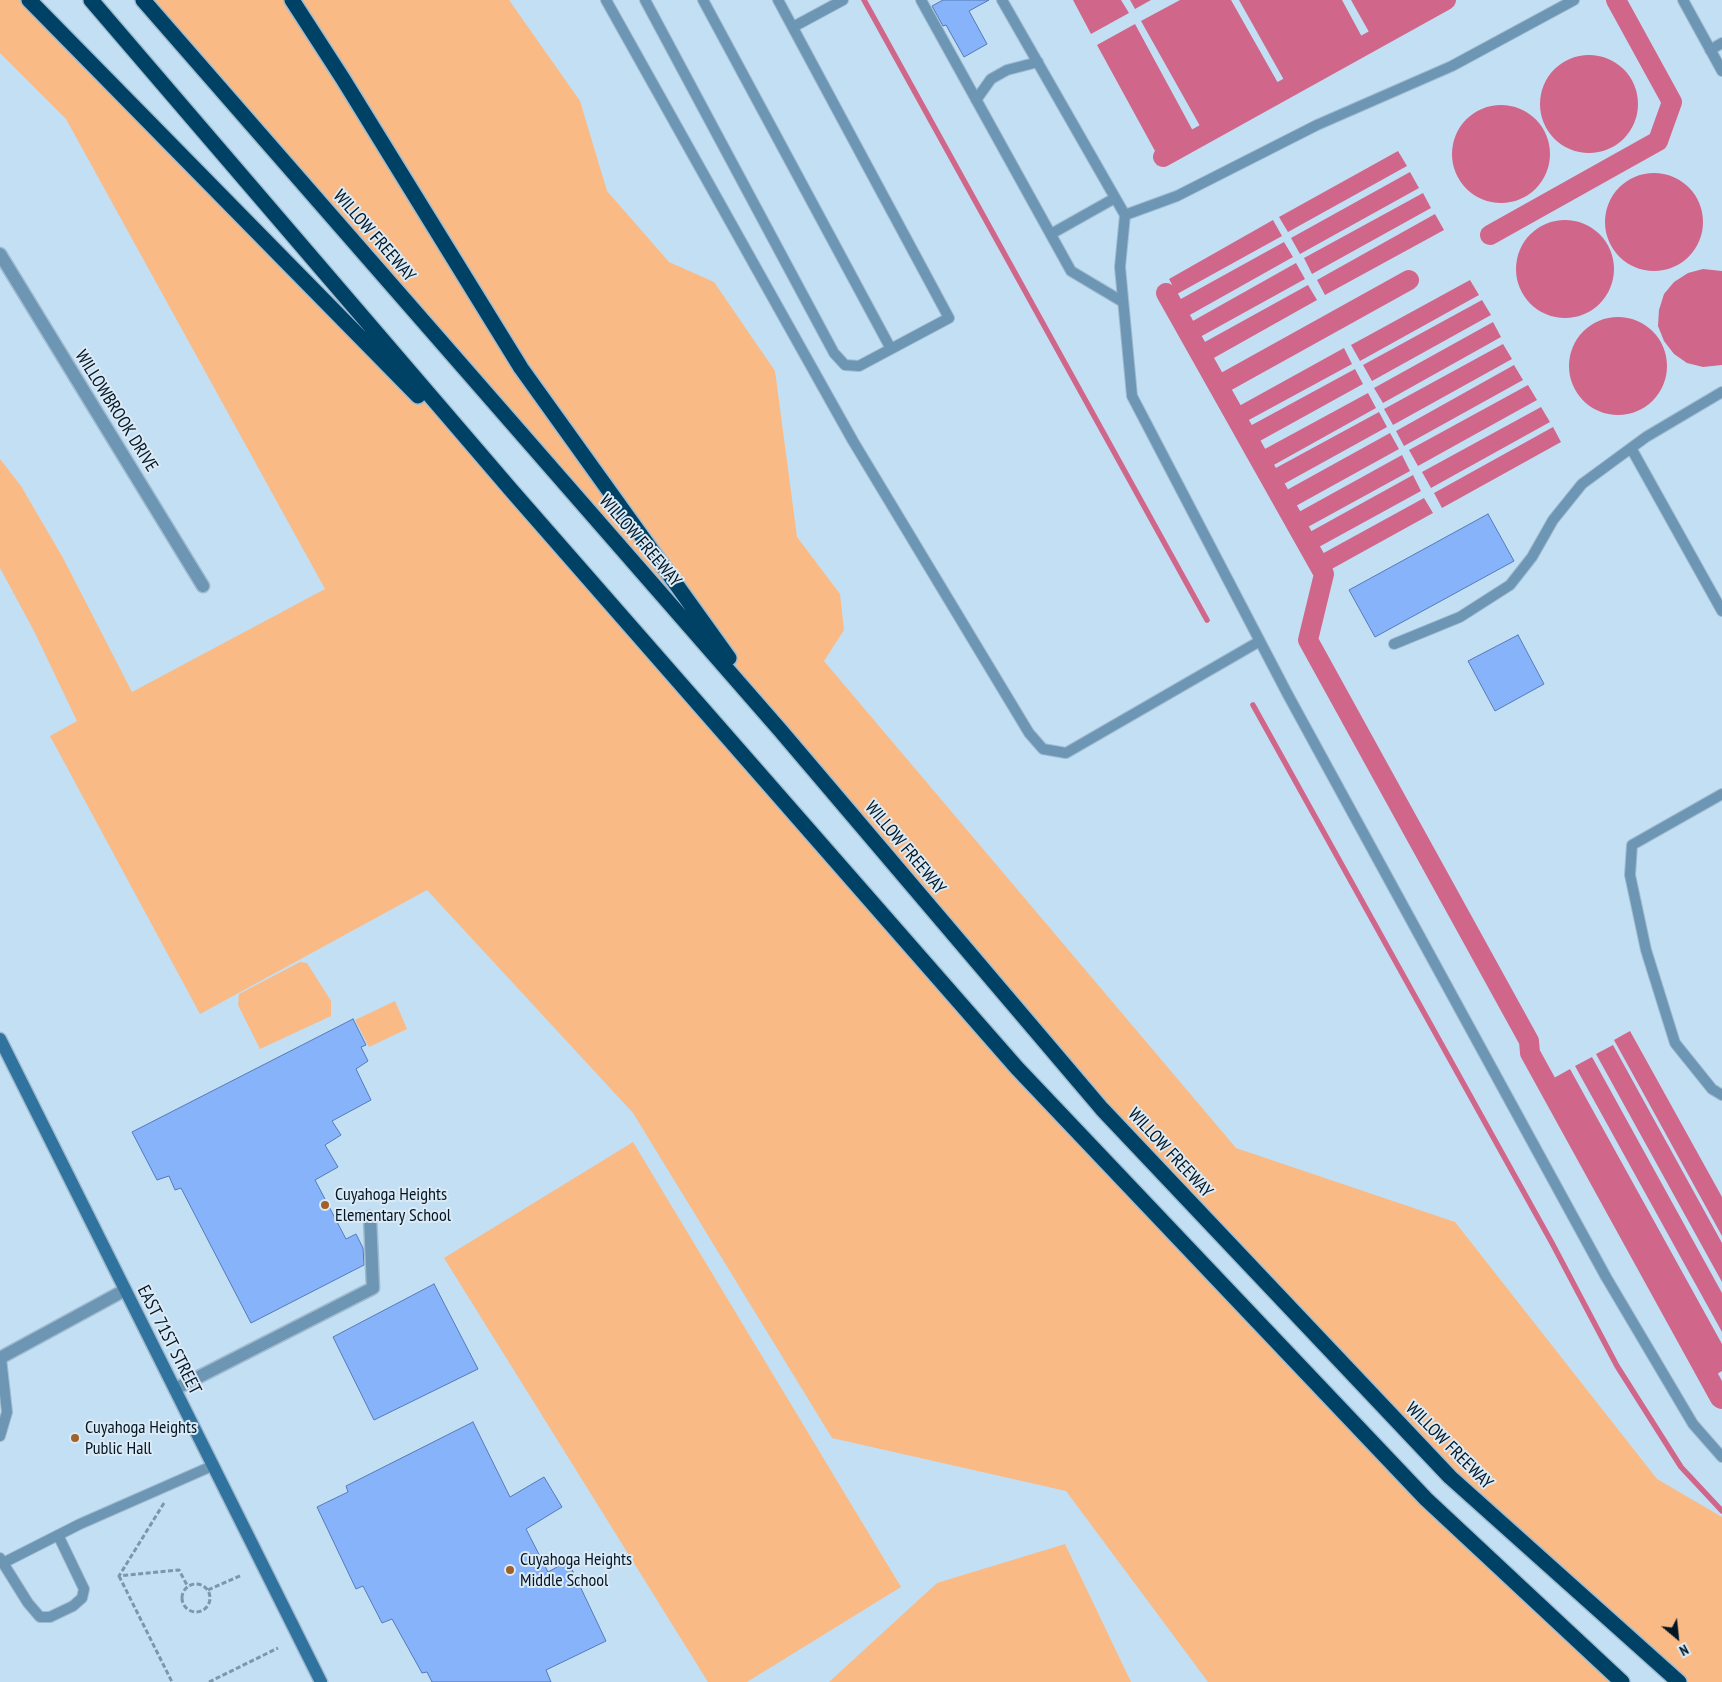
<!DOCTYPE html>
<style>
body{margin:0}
#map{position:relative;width:1722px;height:1682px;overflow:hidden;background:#c3dff4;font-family:"PT Sans Narrow",sans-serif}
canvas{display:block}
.north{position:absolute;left:1652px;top:1612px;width:50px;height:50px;-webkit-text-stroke:4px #dceaf5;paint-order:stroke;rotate:152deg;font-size:14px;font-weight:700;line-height:20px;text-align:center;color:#021726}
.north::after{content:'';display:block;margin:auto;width:18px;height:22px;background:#021726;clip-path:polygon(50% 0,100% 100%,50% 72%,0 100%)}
</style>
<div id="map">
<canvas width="1722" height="1682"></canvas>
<div class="north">N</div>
</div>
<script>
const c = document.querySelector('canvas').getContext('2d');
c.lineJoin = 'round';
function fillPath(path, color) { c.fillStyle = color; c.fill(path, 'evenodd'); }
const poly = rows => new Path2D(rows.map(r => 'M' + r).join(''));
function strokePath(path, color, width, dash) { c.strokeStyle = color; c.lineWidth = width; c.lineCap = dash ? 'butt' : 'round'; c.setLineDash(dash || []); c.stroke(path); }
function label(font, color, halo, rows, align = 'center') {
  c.font = font + ' "PT Sans Narrow",sans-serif'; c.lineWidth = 4; c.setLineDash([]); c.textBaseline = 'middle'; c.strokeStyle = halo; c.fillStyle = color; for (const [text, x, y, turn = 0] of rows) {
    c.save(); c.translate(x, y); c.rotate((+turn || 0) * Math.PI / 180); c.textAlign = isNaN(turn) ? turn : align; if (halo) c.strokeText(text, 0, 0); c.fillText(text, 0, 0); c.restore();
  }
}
const green = poly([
 [0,0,29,0,512,491,1017,1068,1426,1499,1622,1682,1208,1682,1066,1491,832,1438,633,1113,427,890,200,1014,50,736,77,721,34,631,0,568,0,459,21,486,63,558,132,692,325,589,66,119,0,53],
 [143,0,509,0,580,101,607,191,669,262,714,282,775,371,797,537,840,594,844,630,824,661,1236,1148,1455,1222,1657,1479,1722,1517,1722,1682,1679,1682,1450,1477,1102,1109],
 [300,962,307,963,331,1001,331,1016,260,1049,238,1005,239,994],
 [395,1001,407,1029,369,1047,355,1020],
 [633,1142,901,1587,747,1682,708,1682,444,1258],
 [1065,1544,1131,1682,829,1682,937,1583]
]);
const water = poly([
 [1073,0,1121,0,1129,13,1091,34],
 [1130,0,1151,0,1135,9],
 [1180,0,1231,0,1278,83,1200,126,1141,21],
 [1239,0,1342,0,1362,37,1284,80],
 [1351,0,1427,0,1369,32],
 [1135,24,1193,131,1155,151,1097,45],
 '1540 104a49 49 0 1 1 98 0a49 49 0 1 1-98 0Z',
 '1452 154a49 49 0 1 1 98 0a49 49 0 1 1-98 0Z',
 [1398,151,1407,166,1288,232,1279,217],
 [1410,172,1419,188,1300,254,1291,238],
 '1605 222a49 49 0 1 1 98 0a49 49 0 1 1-98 0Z',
 [1423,193,1431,208,1312,274,1304,258],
 [1435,214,1444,230,1325,295,1317,280],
 [1273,220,1282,236,1177,294,1169,279],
 '1516 269a49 49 0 1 1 98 0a49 49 0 1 1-98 0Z',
 [1284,242,1293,257,1188,316,1179,300],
 [1296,263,1305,279,1200,337,1191,322],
 [1703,269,1722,271,1722,365,1703,367,1687,363,1674,354,1664,341,1658,326,1659,310,1664,294,1674,282,1688,273],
 [1470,280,1479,295,1360,361,1351,345],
 [1308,285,1317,300,1212,359,1203,343],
 [1482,300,1491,315,1372,381,1363,365],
 '1569 366a49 49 0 1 1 98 0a49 49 0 1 1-98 0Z',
 [1493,322,1501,337,1383,403,1374,388],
 [1503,344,1512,359,1393,425,1384,409],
 [1344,348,1352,364,1247,421,1239,406],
 [1514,365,1523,380,1404,446,1396,431],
 [1355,369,1363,384,1258,442,1250,426],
 [1528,385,1537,400,1418,466,1409,450],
 [1368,393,1376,408,1272,466,1263,450],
 [1541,407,1550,422,1431,488,1422,472],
 [1379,412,1387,427,1282,485,1274,469],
 [1553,427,1561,442,1442,508,1434,493],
 [1390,433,1399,449,1294,507,1285,491],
 [1402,455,1410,471,1306,528,1297,513],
 [1413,475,1421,491,1317,548,1308,533],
 [1424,498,1433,513,1328,571,1320,555],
 [1630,1031,1722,1197,1722,1236,1614,1040],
 [1613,1045,1722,1243,1722,1282,1596,1054],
 [1592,1057,1722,1293,1722,1332,1575,1066],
 [1570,1069,1722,1344,1722,1371,1717,1374,1554,1078]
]);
const stream = poly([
 [864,0,1207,620],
 [1253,705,1552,1243,1617,1366,1681,1467,1722,1511]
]);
const canal = poly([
 [1163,157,1446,0],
 [1490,235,1658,141,1672,102,1616,0],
 [1166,293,1324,574,1308,640,1529,1041,1530,1053,1720,1398,1722,1399],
 [1218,386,1409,280]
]);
const building = poly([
 [943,0,989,0,969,11,987,44,964,57,946,25,943,26,932,6,943,0],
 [1488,514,1514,561,1375,637,1349,590,1488,514],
 [1518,635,1544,684,1495,711,1468,661,1518,635],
 [353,1019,366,1045,361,1047,368,1061,356,1069,371,1100,332,1121,341,1135,325,1145,338,1167,315,1180,346,1239,356,1234,363,1248,364,1265,251,1323,181,1188,175,1190,169,1176,157,1180,132,1132,353,1019],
 [434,1284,478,1369,374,1420,333,1337,434,1284],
 [473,1422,510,1497,544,1477,562,1507,526,1529,548,1572,568,1561,606,1641,546,1670,551,1682,432,1682,427,1672,422,1673,392,1619,382,1623,363,1586,356,1589,317,1507,348,1492,346,1486,473,1422]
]);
const path = poly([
 [164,1503,119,1576,179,1570,188,1587],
 [119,1576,172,1682],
 '182 1598a14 14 0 1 1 28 0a14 14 0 1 1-28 0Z',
 [208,1590,242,1575],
 [209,1682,278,1648]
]);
const service = poly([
 [606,0,853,441,1029,733,1043,749,1066,753,1260,641],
 [645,0,834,353,845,365,859,366,949,318,778,0],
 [703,0,891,349],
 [921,0,1071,271,1123,302],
 [1002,0,1125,215,1120,267,1132,396,1288,695,1606,1277,1693,1424,1722,1457],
 [1683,0,1722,71],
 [793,27,843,0],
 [1710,50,1722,43],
 [976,100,991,79,1007,70,1038,62],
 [1125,215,1177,196,1317,125,1452,66,1574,0],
 [1051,234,1115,198],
 [1631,448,1722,611],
 [1394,644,1460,617,1510,585,1532,557,1553,520,1582,484,1646,437,1722,392],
 [1722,794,1632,845,1630,875,1646,950,1675,1043,1712,1089,1722,1095],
 [0,1436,7,1412,1,1358],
 [0,1558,3,1563,80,1524,212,1466],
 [3,1563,28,1603,40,1617,50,1617,73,1606,82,1598,84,1589,58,1535]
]);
const minor = poly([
 [0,254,203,586],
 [0,1358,125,1290],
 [175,1389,373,1288,370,1217]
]);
const secondary = poly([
 [0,1039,321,1682]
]);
const motorway = poly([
 [29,0,418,396],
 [91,0,512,491,1017,1068,1426,1499,1622,1682],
 [143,0,780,730,1102,1109,1450,1477,1679,1682],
 [292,0,343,79,521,368,729,658]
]);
const markers = [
 [325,1205,5,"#a06228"],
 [75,1438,5,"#a06228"],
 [510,1570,5,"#a06228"]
];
const streetNames = [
 ["WILLOW FREEWAY",374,236,49],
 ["WILLOWBROOK DRIVE",116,411,58],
 ["WILLOW FREEWAY",640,541,49],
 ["WILLOW FREEWAY",905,848,50],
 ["WILLOW FREEWAY",1170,1153,47],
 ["EAST 71ST STREET",169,1340,63],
 ["WILLOW FREEWAY",1449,1446,45]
];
const poiNames = [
 ["Cuyahoga Heights",335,1195],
 ["Elementary School",335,1216],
 ["Cuyahoga Heights",85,1428],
 ["Public Hall",85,1449],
 ["Cuyahoga Heights",520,1560],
 ["Middle School",520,1581]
];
fillPath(green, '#f9ba86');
fillPath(water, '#d1668b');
strokePath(stream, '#d1668b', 5.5);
strokePath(canal, '#d1668b', 20);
fillPath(building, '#87b3fa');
strokePath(building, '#557ab8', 1);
strokePath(service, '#a0bbcf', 12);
strokePath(minor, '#a0bbcf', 15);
strokePath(secondary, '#a0bbcf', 15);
strokePath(motorway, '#a0bbcf', 18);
strokePath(path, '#7d97aa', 3, [5, 2.5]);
strokePath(service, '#6c96b3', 10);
strokePath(minor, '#6c96b3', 12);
strokePath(secondary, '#2f739e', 12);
strokePath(motorway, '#004265', 15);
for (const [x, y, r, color] of markers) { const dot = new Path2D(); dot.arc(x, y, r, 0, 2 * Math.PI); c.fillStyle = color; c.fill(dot); strokePath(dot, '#dceaf5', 2); }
label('18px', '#021726', '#dceaf5', streetNames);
label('18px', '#021726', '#dceaf5', poiNames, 'left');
</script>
